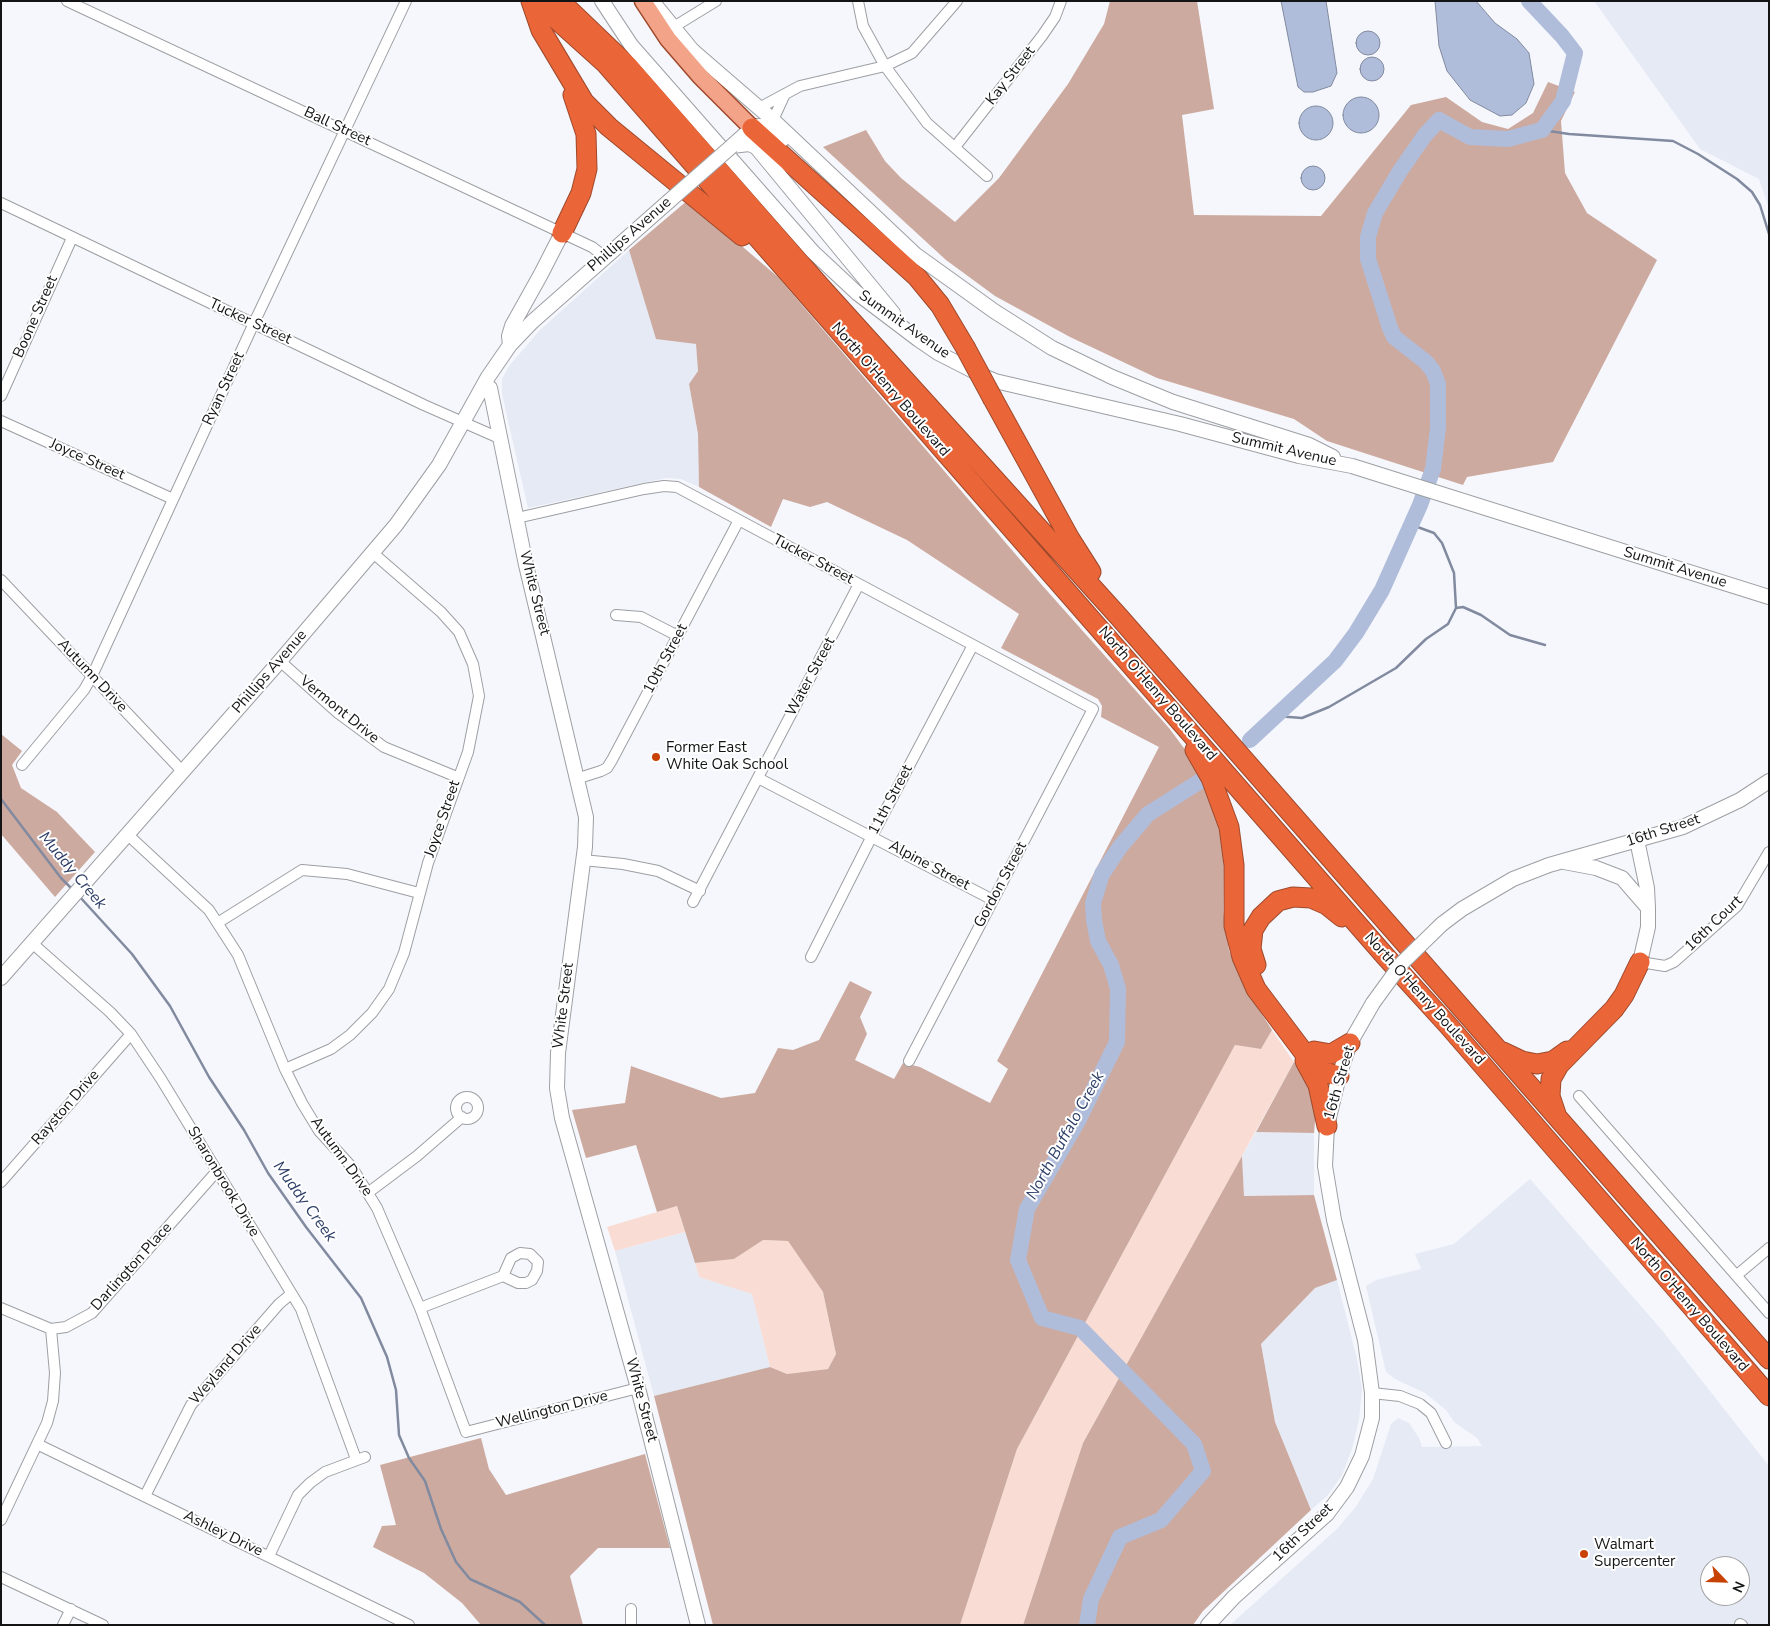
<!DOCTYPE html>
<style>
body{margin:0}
#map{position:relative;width:1770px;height:1626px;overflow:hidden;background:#f5f7fc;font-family:"Nunito Sans",sans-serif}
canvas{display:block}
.frame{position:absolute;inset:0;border:2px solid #131415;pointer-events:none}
.north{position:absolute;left:1700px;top:1556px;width:50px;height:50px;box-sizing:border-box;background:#fff;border:1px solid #a1a1a1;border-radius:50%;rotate:114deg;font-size:14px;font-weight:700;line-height:20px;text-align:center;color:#131415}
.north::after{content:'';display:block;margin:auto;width:18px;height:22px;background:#c84204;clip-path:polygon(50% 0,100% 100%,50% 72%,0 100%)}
</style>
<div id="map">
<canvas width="1770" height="1626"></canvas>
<div class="frame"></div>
<div class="north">N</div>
</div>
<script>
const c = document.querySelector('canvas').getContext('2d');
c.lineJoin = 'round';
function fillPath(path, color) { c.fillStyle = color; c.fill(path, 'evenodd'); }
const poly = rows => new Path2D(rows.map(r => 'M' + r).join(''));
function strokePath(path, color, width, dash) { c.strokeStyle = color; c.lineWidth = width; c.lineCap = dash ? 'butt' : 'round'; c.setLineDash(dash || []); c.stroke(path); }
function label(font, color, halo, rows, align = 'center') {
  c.font = font + ' "Nunito Sans",sans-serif'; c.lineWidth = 4; c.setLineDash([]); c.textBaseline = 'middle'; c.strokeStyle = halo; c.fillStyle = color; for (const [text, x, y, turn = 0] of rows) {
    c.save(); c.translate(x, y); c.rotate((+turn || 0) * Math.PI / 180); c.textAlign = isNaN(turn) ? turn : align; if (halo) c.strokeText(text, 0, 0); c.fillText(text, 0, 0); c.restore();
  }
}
const built = poly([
 [1594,1,1769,1,1769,208,1759,179,1700,149],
 [629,250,656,338,696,344,698,371,689,384,698,434,699,487,681,479,666,478,528,508,502,394,502,379,509,366,540,330],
 [1256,1132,1314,1133,1314,1195,1244,1196,1242,1156],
 [1530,1179,1661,1329,1769,1466,1769,1625,1230,1625,1337,1529,1355,1508,1373,1479,1391,1424,1398,1418,1409,1423,1419,1438,1422,1447,1482,1446,1477,1438,1454,1422,1446,1410,1425,1393,1395,1379,1386,1372,1366,1286,1376,1280,1421,1269,1415,1254,1454,1244],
 [1710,1566,1740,1566,1740,1596,1710,1596],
 [685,1232,699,1277,752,1293,770,1367,654,1396,615,1251],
 [1337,1280,1357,1359,1362,1389,1359,1420,1352,1449,1342,1475,1328,1495,1311,1510,1275,1422,1261,1344,1315,1288]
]);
const green = poly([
 [1272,1030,1294,1062,1083,1443,1023,1625,960,1625,1017,1449,1235,1045,1261,1049],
 [677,1206,685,1232,615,1251,607,1227],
 [762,1240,788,1241,823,1292,836,1354,828,1369,787,1374,770,1367,752,1294,699,1277,695,1263,734,1259]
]);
const forest = poly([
 [1110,1,1197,1,1214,109,1182,115,1194,215,1321,216,1411,105,1446,97,1482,122,1508,129,1533,113,1548,82,1575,92,1561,121,1565,173,1587,213,1657,260,1553,462,1467,477,1463,485,1327,441,1294,419,1157,378,1070,337,995,296,946,260,823,147,866,130,885,161,901,178,955,222,999,178,1068,84,1104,24],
 [688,200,778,277,1041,584,1169,728,1195,763,1224,836,1223,911,1229,951,1251,997,1272,1030,1261,1049,1235,1045,1017,1449,960,1625,713,1625,654,1396,770,1367,787,1374,828,1369,836,1354,823,1292,788,1241,763,1240,734,1259,695,1263,677,1206,657,1212,636,1145,586,1158,572,1110,625,1103,631,1066,721,1098,755,1093,778,1048,793,1050,819,1040,850,981,872,992,860,1017,867,1034,855,1060,894,1079,903,1063,920,1067,990,1103,1008,1069,997,1061,1159,747,1101,717,1102,706,1098,699,1001,648,1019,614,907,540,827,502,810,507,783,499,771,527,699,487,698,434,689,384,698,371,696,344,656,339,629,250],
 [1,734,22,751,12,765,21,788,57,812,95,852,55,897,1,834],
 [1294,1062,1313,1091,1316,1109,1314,1133,1256,1132],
 [1242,1156,1244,1196,1314,1195,1337,1280,1315,1288,1261,1344,1275,1422,1311,1510,1203,1611,1193,1625,1023,1625,1083,1443],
 [481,1438,489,1469,506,1495,645,1454,670,1548,598,1548,570,1576,583,1625,481,1625,462,1603,424,1573,373,1547,382,1526,396,1525,380,1465]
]);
const water = poly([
 [1281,1,1326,1,1337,73,1331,86,1313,92,1304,92,1298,87,1281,1],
 [1435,1,1476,1,1495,23,1517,39,1529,53,1534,84,1526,103,1512,115,1500,116,1470,100,1447,71,1439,46,1435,1],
 '1356 43a12 12 0 1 1 24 0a12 12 0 1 1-24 0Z',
 '1360 69a12 12 0 1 1 24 0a12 12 0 1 1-24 0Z',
 '1343 115a18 18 0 1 1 36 0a18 18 0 1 1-36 0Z',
 '1299 123a17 17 0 1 1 34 0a17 17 0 1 1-34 0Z',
 '1301 178a12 12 0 1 1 24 0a12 12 0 1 1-24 0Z'
]);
const stream = poly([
 [1542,130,1569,134,1673,141,1698,154,1737,179,1752,192,1760,205,1769,234],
 [1456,608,1463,607,1481,615,1510,635,1545,645],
 [1276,716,1302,718,1329,707,1396,668,1426,639,1448,624,1456,608,1454,573,1442,543,1434,533,1412,525],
 [1,799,61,878,73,890],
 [79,896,132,954,170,1006,209,1077,244,1130,268,1173,306,1227,361,1298,387,1357,396,1390,399,1435,409,1458,425,1481,441,1529,456,1562,470,1579,520,1602,545,1625]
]);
const river = poly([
 [1250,740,1335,661,1356,633,1382,590,1420,505,1433,469,1438,428,1438,384,1433,371,1426,362,1394,337,1390,328,1368,259,1368,237,1375,213,1400,171,1425,135,1439,120,1470,137,1508,139,1542,130,1563,101,1575,53,1562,36,1529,1],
 [1087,1625,1091,1599,1120,1537,1161,1520,1203,1471,1194,1444,1080,1328,1042,1318,1018,1260,1027,1209,1078,1121,1117,1042,1118,989,1111,965,1098,941,1094,920,1093,903,1102,874,1120,847,1148,814,1202,780]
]);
const street = poly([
 [67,1,592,247,605,257],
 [858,1,863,26,885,66,927,123,987,176],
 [672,28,716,1],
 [759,108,800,86,885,66,912,53,957,1],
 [773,120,785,94],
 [955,147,1042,36,1055,17,1061,1],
 [1,203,424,405,499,438],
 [1,396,72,238],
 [1,421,173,499],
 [517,518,644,489,664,486,677,487,1093,709,909,1061],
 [1,580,183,772],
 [616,615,641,617,678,636],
 [280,661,338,713,384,747,457,777],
 [22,765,84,690,92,676,254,323,406,1],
 [758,778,993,900],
 [576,779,601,771,607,768,612,760,739,520],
 [127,834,209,910,238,955,285,1069,302,1103,319,1131,351,1166,377,1208,420,1308,466,1432,638,1388],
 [583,860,623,864,658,871,700,891],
 [693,902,859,584],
 [219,922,302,870,347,874,419,893],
 [32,943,110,1012,131,1034,161,1079,301,1309,356,1459],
 [811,957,872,836,973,645],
 [1640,962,1665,966,1674,962,1737,906,1769,852],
 [285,1069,331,1049,350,1035,372,1013,389,989,404,953,428,863,468,752,479,696,473,664,459,632,441,612,373,553],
 [1579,1096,1769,1313],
 '456 1108a11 11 0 1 1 22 0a11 11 0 1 1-22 0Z',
 [1,1182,131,1034],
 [369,1192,417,1156,462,1117],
 [1737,1275,1769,1248],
 [1,1308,51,1329,66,1327,92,1313,217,1171],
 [420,1308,503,1276,511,1258,520,1253,530,1254,538,1262,537,1271,532,1280,526,1283,518,1283,503,1276],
 [1372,1393,1400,1396,1420,1404,1431,1413,1446,1443],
 [37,1444,409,1625],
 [145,1496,191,1405,279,1304,291,1294],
 [1,1520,47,1423,53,1401,55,1373,51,1329],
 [269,1556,298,1495,310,1483,325,1472,365,1457],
 [1,1577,103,1625],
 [1740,1624,1742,1625],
 [63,1625,71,1609],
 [631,1625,631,1609]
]);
const secondary = poly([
 [602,1,631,45,813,252,857,293,919,340,938,353,983,376,995,381,1180,424,1299,456,1352,466,1769,597],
 [652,1,692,50,773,120,916,255,994,311,1052,348,1112,377,1173,402,1309,445,1333,457],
 [732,146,749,144,756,147,893,313],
 [732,146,752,128,759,126,767,127,782,140],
 [510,345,509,336,512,326,541,274,562,233],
 [484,385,490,388,526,565,586,817,585,847,558,1053,557,1088,562,1118,638,1388,698,1625],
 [1637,840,1647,888,1648,908,1648,927,1640,962],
 [1564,862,1596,868,1622,878,1648,908],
 [1442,924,1462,909,1513,879,1549,865,1683,827,1740,800,1769,781],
 [1,978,280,661,396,525,439,465,488,377,510,345,532,322,668,202],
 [1208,1625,1234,1597,1327,1514,1347,1487,1362,1456,1372,1418,1372,1393,1365,1340,1334,1220,1325,1166,1327,1126,1339,1076,1350,1043,1373,1003]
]);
const primary = poly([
 [643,1,668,39,700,76,752,128]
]);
const highway = poly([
 [531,1,541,30,584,102,609,127,742,236],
 [536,1,606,64,1386,957,1447,1024,1769,1396],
 [560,1,628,66,819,285,1120,618,1769,1359],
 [752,128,917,277,940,305,965,347],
 [562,233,581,193,587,169,586,134,573,95],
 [993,399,1070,539,1091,572],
 [1195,750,1211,778,1229,827,1234,865,1234,926,1242,957,1256,989,1314,1066,1324,1072,1339,1076],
 [1256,965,1251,949,1253,930,1261,917,1278,901,1293,897,1311,898,1327,905,1342,917],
 [1314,1051,1331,1054,1350,1043],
 [1503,1052,1522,1061,1537,1064,1553,1061,1567,1051],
 [1305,1061,1318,1085,1327,1126],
 [1556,1114,1550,1096,1551,1079,1559,1065,1614,1009,1624,995,1640,962]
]);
const secondaryBridge = poly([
 [668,202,732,146],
 [1373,1003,1402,963,1442,924]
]);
const highwayBridge = poly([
 [965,347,993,399]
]);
const markers = [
 [656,757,5,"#c84204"],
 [1584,1554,5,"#c84204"]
];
const streetNames = [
 ["Kay Street",1011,76,-52],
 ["Ball Street",337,127,25],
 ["Phillips Avenue",630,235,-41],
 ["Boone Street",36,317,-66],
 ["Tucker Street",250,322,25],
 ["Summit Avenue",904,325,35],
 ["Ryan Street",224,389,-65],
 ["North O'Henry Boulevard",890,390,49],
 ["Summit Avenue",1284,450,13],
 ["Joyce Street",87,460,24],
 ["Tucker Street",813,560,28],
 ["Summit Avenue",1675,568,17],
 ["White Street",534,593,76],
 ["10th Street",666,659,-62],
 ["Phillips Avenue",270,672,-49],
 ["Autumn Drive",92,676,47],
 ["Water Street",811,677,-62],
 ["North O'Henry Boulevard",1157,694,49],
 ["Vermont Drive",339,710,39],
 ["11th Street",891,800,-62],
 ["Joyce Street",443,819,-71],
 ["16th Street",1663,831,-18],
 ["Alpine Street",929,866,28],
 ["Gordon Street",1001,885,-62],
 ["16th Court",1714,924,-44],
 ["North O'Henry Boulevard",1424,999,48],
 ["White Street",564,1006,-83],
 ["16th Street",1340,1083,-74],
 ["Rayston Drive",66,1108,-49],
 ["Autumn Drive",341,1157,54],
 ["Sharonbrook Drive",223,1182,59],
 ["Darlington Place",132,1267,-48],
 ["North O'Henry Boulevard",1689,1305,49],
 ["Weyland Drive",226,1365,-49],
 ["White Street",641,1400,75],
 ["Wellington Drive",552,1410,-14],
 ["16th Street",1303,1533,-44],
 ["Ashley Drive",223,1534,26]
];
const poiNames = [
 ["Former East",666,748],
 ["White Oak School",666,765],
 ["Walmart",1594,1545],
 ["Supercenter",1594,1562]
];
const waterNames = [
 ["Muddy Creek",72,871,50],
 ["North Buffalo Creek",1066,1136,-61],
 ["Muddy Creek",304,1202,54]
];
fillPath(built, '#e5eaf5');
fillPath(green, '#f9ddd5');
fillPath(forest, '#cdaa9f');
fillPath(water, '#b0bdda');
strokePath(water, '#818a9f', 1);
strokePath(stream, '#818a9f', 2.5);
strokePath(river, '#b0bdda', 16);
strokePath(street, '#9d9fa3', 12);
strokePath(secondary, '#9d9fa3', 16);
strokePath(primary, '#9f492c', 19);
strokePath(highway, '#9f492c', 21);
strokePath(street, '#fff', 10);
strokePath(secondary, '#fff', 14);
strokePath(primary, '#f2a388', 16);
strokePath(highway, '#ea6638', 19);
strokePath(secondaryBridge, '#9d9fa3', 16, []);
strokePath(highwayBridge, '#9f492c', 21, []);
strokePath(secondaryBridge, '#fff', 14);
strokePath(highwayBridge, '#ea6638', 19);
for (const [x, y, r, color] of markers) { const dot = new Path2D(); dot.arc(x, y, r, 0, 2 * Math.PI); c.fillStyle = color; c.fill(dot); strokePath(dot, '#fff', 2); }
label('15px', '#131415', '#fff', streetNames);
label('15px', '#131415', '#fff', poiNames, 'left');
label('italic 16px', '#2d3e67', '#fff', waterNames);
</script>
